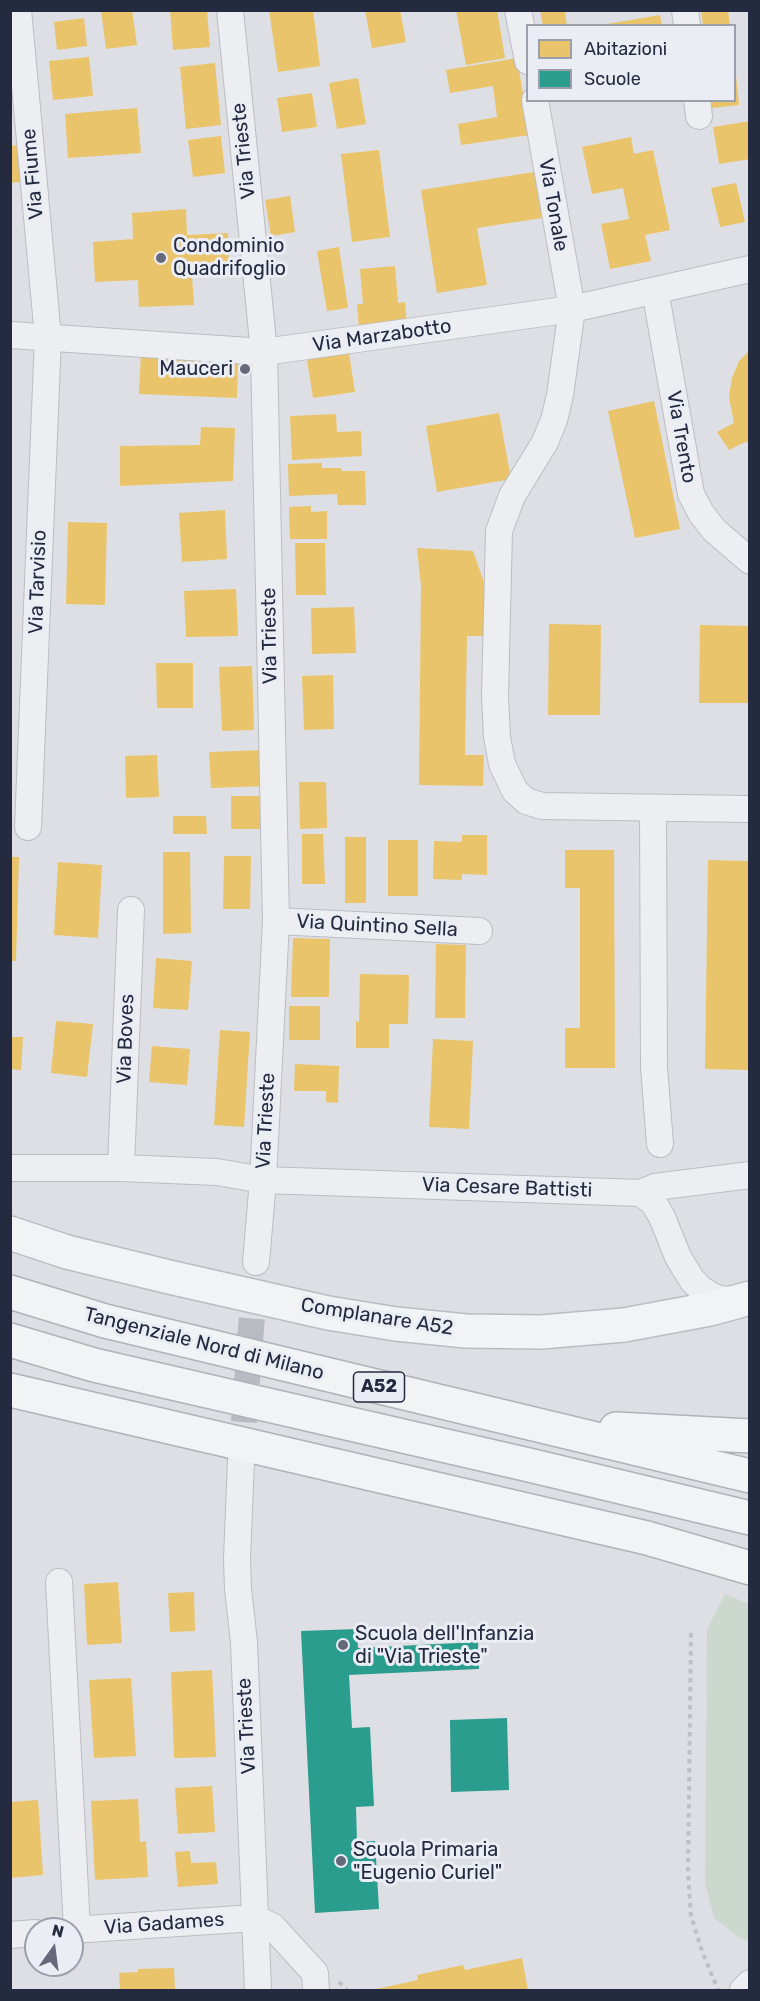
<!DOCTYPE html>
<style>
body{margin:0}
#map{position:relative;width:760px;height:2001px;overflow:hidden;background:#dedfe4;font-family:Rubik,sans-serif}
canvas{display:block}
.frame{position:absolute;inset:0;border:12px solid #242a3f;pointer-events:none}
.legend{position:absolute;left:526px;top:24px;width:210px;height:78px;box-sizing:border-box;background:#ebedf5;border:2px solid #9b9fac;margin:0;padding:8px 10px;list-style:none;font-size:18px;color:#242a3f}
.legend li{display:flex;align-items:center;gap:12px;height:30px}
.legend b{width:30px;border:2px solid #9b9fac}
.north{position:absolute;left:24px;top:1917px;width:60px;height:60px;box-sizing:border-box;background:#ebedf5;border:2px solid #9b9fac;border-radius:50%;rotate:14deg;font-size:16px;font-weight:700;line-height:24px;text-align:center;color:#242a3f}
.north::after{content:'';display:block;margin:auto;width:21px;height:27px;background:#656979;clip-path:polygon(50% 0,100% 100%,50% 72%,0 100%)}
</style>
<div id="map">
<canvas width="760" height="2001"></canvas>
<div class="frame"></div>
<ul class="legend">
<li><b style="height:16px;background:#e9c46a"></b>Abitazioni</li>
<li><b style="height:16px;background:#2a9d8f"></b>Scuole</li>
</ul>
<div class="north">N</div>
</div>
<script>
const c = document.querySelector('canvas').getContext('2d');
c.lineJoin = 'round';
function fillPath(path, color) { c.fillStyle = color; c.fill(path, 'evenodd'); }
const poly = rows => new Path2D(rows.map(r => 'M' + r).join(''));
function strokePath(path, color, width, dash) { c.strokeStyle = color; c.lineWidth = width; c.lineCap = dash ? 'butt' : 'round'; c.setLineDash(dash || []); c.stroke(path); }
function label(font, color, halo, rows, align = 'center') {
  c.font = font + ' Rubik,sans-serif'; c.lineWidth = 6; c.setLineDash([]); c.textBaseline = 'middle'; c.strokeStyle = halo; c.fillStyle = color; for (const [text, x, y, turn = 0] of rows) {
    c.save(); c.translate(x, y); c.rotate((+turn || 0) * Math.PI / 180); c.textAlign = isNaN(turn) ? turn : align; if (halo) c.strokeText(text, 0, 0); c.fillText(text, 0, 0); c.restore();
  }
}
const green = poly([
 [725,1594,749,1604,749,1941,740,1938,714,1918,705,1883,707,1629]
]);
const homes = poly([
 [108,10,132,10,137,45,106,49,101,11],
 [170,10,207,10,210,47,173,50],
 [269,10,313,10,320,66,278,72],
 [365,10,400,10,406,42,372,48],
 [456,10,497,10,505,58,466,65],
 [540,10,570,10,565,13,567,26,543,26],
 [701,10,728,10,730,26,703,26],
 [660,15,662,26,608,26,607,24],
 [84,18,87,46,57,50,54,22],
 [89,57,93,96,53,100,49,61],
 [517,58,530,135,461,145,458,124,497,117,493,86,450,93,446,70],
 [215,63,221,125,186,129,180,67],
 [736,75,739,105,712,108,712,100,735,100,735,76],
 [358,78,366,124,337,129,329,83],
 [312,93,317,127,282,132,277,98],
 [137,108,141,153,68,158,65,114],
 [750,121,750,159,719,164,713,127],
 [221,136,225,173,193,177,188,140],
 [631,137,634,154,653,150,670,230,645,235,651,261,610,269,601,224,629,219,623,188,592,194,582,147],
 [17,145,21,182,10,183,10,146],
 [379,150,390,237,352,242,341,154],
 [534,172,542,218,477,228,487,285,437,293,421,190],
 [736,183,745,222,720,227,711,188],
 [290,196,295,232,271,236,265,200],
 [186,209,187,235,228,233,229,274,192,276,194,305,139,307,138,280,95,282,93,242,133,239,132,213],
 [339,247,348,308,327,311,317,251],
 [395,266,398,303,405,302,407,324,359,328,357,304,363,304,360,269],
 [348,347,355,392,313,398,306,353],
 [750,350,750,443,745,442,729,450,717,432,734,423,729,397,732,378,739,361],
 [141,352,238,357,237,398,139,394],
 [654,401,680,529,635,538,608,411],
 [499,413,511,479,437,492,426,426],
 [336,414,337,432,361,431,362,456,292,460,290,416],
 [201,427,235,428,233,481,120,486,120,446,200,445],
 [322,463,322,468,341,468,342,471,365,471,366,505,338,505,337,494,289,496,288,464],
 [311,506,311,512,327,511,327,539,290,539,289,507],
 [225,510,227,559,182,562,179,513],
 [68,522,107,523,105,605,66,604],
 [295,543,325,543,326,595,296,595],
 [417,548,473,551,485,585,485,636,467,636,465,755,484,755,483,786,419,785,421,586],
 [236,589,238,636,186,637,184,591],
 [354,607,356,653,312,654,311,608],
 [549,624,601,625,600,715,548,715],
 [700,625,750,626,750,703,699,703],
 [156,663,193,663,193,708,157,708],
 [252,666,254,730,222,731,219,667],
 [333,675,334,729,304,730,302,676],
 [264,750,265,786,211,788,209,752],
 [157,755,159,797,126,798,125,756],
 [299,782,326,782,327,828,300,829],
 [231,796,262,796,262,829,231,829],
 [173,816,206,816,207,834,173,834],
 [302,834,323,834,325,884,302,884],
 [462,835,487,835,487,875,462,874,462,880,433,879,434,841,462,842],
 [345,837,366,837,366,903,345,903],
 [388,840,418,840,418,896,388,896],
 [565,850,614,850,615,1068,565,1068,565,1028,580,1028,580,888,565,888],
 [163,852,190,852,191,933,163,934],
 [224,856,251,856,250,909,223,909],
 [10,857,19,857,16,961,10,961],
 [708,860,750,861,750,1070,705,1069],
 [58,862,102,865,98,938,54,935],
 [293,938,330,939,329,997,291,997],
 [436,944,466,945,465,1018,435,1018],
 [156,958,192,961,188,1010,153,1008],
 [360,974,409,975,408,1024,389,1024,389,1048,356,1048,356,1021,359,1022],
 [289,1006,320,1006,320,1040,289,1040],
 [56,1021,93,1024,87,1077,51,1073],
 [220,1030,250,1032,244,1127,214,1125],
 [10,1037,23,1037,21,1070,10,1069],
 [433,1039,473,1041,469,1129,429,1127],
 [152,1046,190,1049,187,1085,149,1082],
 [295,1064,339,1066,338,1103,326,1102,326,1091,294,1091],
 [118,1582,122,1643,87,1645,84,1584],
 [194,1592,195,1631,170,1632,168,1593],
 [212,1670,216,1757,174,1758,171,1672],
 [131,1678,136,1756,94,1758,89,1680],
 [212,1786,215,1832,178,1834,175,1788],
 [138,1799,140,1842,146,1841,148,1877,95,1880,91,1801],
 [38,1800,43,1875,10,1878,10,1802],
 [190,1851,191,1863,216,1862,218,1884,178,1887,175,1852],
 [522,1958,528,1990,372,1990,418,1980,417,1975,463,1965,465,1970],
 [174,1968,175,1990,120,1990,119,1973,138,1972,138,1969]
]);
const schools = poly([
 [357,1629,358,1648,478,1642,479,1669,349,1675,352,1728,370,1727,374,1806,356,1807,357,1842,375,1841,379,1909,315,1913,301,1631],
 [507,1718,509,1790,451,1792,450,1720]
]);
const minorTunnel = poly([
 [241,1461,256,1262]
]);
const path = poly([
 [691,1633,688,1871,691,1916,702,1951,718,1990],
 [339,1982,347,1990]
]);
const minor = poly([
 [18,10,48,337,28,827],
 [230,10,264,352,276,921,263,1180,256,1262],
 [518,10,528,61],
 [685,10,687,26],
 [535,100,572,309,560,395,554,420,545,442,512,496,499,531,495,696,497,737,502,764,515,791,526,801,542,806,750,809],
 [697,100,699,116],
 [655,290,691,494,701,513,714,530,750,561],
 [10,335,264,352,572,309,750,269],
 [653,808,654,1067,660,1144],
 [276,921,479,931],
 [10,1168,121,1168,217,1172,263,1180,640,1193,655,1187,750,1175],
 [121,1168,131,910],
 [640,1193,653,1202,662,1217,678,1257,692,1280,701,1289,710,1295,720,1299,738,1301],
 [241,1461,237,1559,238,1589,244,1642,258,1990],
 [59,1582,77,1929],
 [72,1930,255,1918,273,1927,315,1973,316,1990],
 [10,1935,36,1933],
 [743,1990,750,1983]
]);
const major = poly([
 [10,1233,67,1252,169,1277,328,1313,396,1324,466,1331,541,1332,624,1325,710,1309,750,1298]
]);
const highway = poly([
 [10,1292,105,1321,750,1476],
 [10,1340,94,1365,529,1465,750,1518],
 [10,1390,647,1538,750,1568],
 [616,1429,750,1436]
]);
const markers = [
 [161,258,6,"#656979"],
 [245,369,6,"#656979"],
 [343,1645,6,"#656979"],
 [341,1861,6,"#656979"]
];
const shields = [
 [379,1387,51]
];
const shieldNames = [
 ["A52",379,1387]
];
const streetNames = [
 ["Via Trieste",244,151,-96],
 ["Via Fiume",33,174,-95],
 ["Via Tonale",553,205,80],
 ["Via Marzabotto",382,336,-8],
 ["Via Trento",681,437,80],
 ["Via Tarvisio",38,582,-88],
 ["Via Trieste",270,636,-91],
 ["Via Quintino Sella",377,926,3],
 ["Via Boves",126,1039,-88],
 ["Via Trieste",266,1121,-87],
 ["Via Cesare Battisti",507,1188,2],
 ["Complanare A52",377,1317,9],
 ["Tangenziale Nord di Milano",204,1344,14],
 ["Via Trieste",247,1726,-93],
 ["Via Gadames",164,1924,-4]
];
const poiNames = [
 ["Condominio",173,246],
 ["Quadrifoglio",173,269],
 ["Mauceri",233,369,"right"],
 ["Scuola dell'Infanzia",355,1634],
 ["di \"Via Trieste\"",355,1657],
 ["Scuola Primaria",353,1850],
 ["\"Eugenio Curiel\"",353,1873]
];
fillPath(green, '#ccd8ce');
fillPath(homes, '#e9c46a');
fillPath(schools, '#2a9d8f');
strokePath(minorTunnel, '#b9bbc3', 26, [26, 13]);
strokePath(minor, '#bcbdc2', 28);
strokePath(major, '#babcc2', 36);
strokePath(highway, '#b0b2b9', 36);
strokePath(path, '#bfc0c6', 4, [4.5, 4.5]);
strokePath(minor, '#edeef1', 26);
strokePath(major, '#f2f3f5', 33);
strokePath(highway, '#f2f3f5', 33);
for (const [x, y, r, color] of markers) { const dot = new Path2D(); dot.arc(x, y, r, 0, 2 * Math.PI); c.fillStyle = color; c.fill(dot); strokePath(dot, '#ebedf5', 2); }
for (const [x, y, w] of shields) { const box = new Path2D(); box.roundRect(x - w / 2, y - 15, w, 30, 4.5); c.fillStyle = '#ebedf5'; c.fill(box); strokePath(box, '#242a3f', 1.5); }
label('bold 18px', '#242a3f', null, shieldNames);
label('20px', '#242a3f', '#ebedf5', streetNames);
label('20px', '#242a3f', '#ebedf5', poiNames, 'left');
</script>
